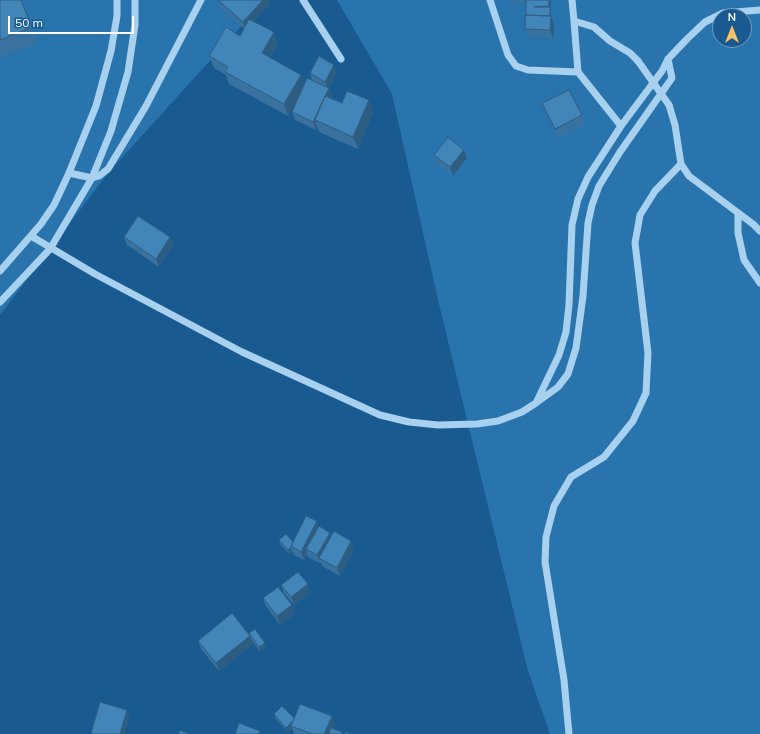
<!DOCTYPE html>
<style>
body{margin:0}
#map{position:relative;width:760px;height:734px;overflow:hidden;background:#195b91;font-family:Mulish,sans-serif}
canvas{display:block}
.north{position:absolute;left:712px;top:8px;width:40px;height:40px;box-sizing:border-box;background:#195b91;border:1px solid #759dbd;border-radius:50%;rotate:0deg;font-size:11px;font-weight:700;line-height:16px;text-align:center;color:#fff}
.north::after{content:'';display:block;margin:auto;width:14px;height:18px;background:#ffc166;clip-path:polygon(50% 0,100% 100%,50% 72%,0 100%)}
.scale{position:absolute;left:8px;top:16px;width:126px;height:18px;box-sizing:border-box;border:2px solid #fff;border-top:0;padding-left:5px;font-size:12px;line-height:14px;white-space:nowrap;color:#fff;-webkit-text-stroke:3px #195b91;paint-order:stroke}
</style>
<div id="map">
<canvas width="760" height="734"></canvas>
<div class="north">N</div>
<div class="scale">50 m</div>
</div>
<script>
const c = document.querySelector('canvas').getContext('2d');
c.lineJoin = 'round';
function fillPath(path, color) { c.fillStyle = color; c.fill(path, 'evenodd'); }
const poly = rows => new Path2D(rows.map(r => 'M' + r).join(''));
function strokePath(path, color, width, dash) { c.strokeStyle = color; c.lineWidth = width; c.lineCap = dash ? 'butt' : 'round'; c.setLineDash(dash || []); c.stroke(path); }
const green = poly([
 [0,0,265,0,108,173,0,315],
 [337,0,760,0,760,734,550,734,528,671,439,304,392,94],
 [720,16,744,16,744,40,720,40]
]);
const minor = poly([
 [303,0,341,59],
 [490,0,508,55,516,66,528,70,578,72],
 [572,0,574,21],
 [669,105,675,125,681,164,689,176,753,224,760,231],
 [621,126,578,72,574,21,594,27,610,41,630,53,638,61],
 [69,173,92,178,99,176,108,169,146,106,201,0],
 [738,213,738,233,744,260,760,283],
 [31,236,95,274,242,352,380,415,409,422,438,425,477,424,498,421,522,412,536,403,558,387,568,374,576,348,583,296,588,223,592,205,599,186,620,152,672,78,668,59],
 [0,271,41,224,54,205,69,173,96,106,111,51,117,16,117,0],
 [0,302,50,249,92,178,111,131,128,72,135,25,135,0],
 [536,403,559,355,566,332,569,305,572,225,578,199,588,177,621,126,662,71,668,59,687,39,705,22,723,13,760,10],
 [569,734,564,680,545,562,546,537,554,506,571,477,604,457,633,421,646,393,648,353,635,243,640,215,655,191,681,164]
]);
const minorBridge = poly([
 [638,61,669,105]
]);
const wall = poly([
 [0,0,32,27,38,42,0,58],
 [218,0,268,0,270,4,254,21,278,44,270,58,301,75,304,85,312,80,310,73,337,73,329,88,332,96,331,98,342,103,373,112,358,149,319,132,317,127,316,130,295,120,292,112,297,100,288,116,229,84,226,75,214,68,209,56,240,36,244,29,220,8],
 [512,0,550,0,551,3,551,16,554,24,553,38,528,37,525,29,526,15,526,2,513,3],
 [542,103,582,115,585,124,558,137,545,111],
 [464,150,467,158,453,176,437,163,434,155],
 [124,237,170,237,173,245,159,267,127,245],
 [319,526,330,533,331,535,354,549,340,576,322,566,321,563,320,563,308,557,307,554,304,560,294,555,292,551,290,554,280,544,279,540,293,542],
 [281,585,311,592,294,605,284,593],
 [263,598,295,613,280,625,266,606],
 [249,634,267,647,260,652,251,639,253,644,219,671,201,649,198,641],
 [274,714,294,718,332,716,335,724,333,729,343,734,294,734,292,728,288,732,275,718]
]);
const shadedWall = poly([
 [263,0,268,0,270,4,246,31,243,22],
 [549,0,550,0,551,3,551,10,549,6],
 [550,7,551,12,551,16,554,24,553,38,550,30],
 [274,32,278,44,266,65,262,53],
 [334,65,337,73,329,88,332,96,319,122,315,120,317,127,316,130,313,122,328,90,325,82],
 [301,75,305,87,288,116,284,104],
 [369,100,373,112,358,149,353,137],
 [464,150,467,158,453,176,450,167],
 [170,237,173,245,159,267,156,259],
 [317,521,320,530,306,549,307,554,304,560,301,552],
 [330,533,333,541,319,558,320,563,317,555],
 [351,541,354,549,340,576,337,568],
 [291,547,292,551,290,554,288,550],
 [308,584,311,592,294,605,291,597],
 [292,605,295,613,280,625,277,616],
 [250,636,253,644,219,671,216,663],
 [265,643,267,647,260,652,259,647],
 [127,710,130,718,125,734,120,734],
 [332,716,335,724,331,734,324,734],
 [295,719,291,726,292,728,288,732,286,728]
]);
const building = poly([
 [0,0,21,0,32,27,0,40,0,0],
 [218,0,263,0,243,22,218,0],
 [526,0,549,0,549,6,534,7,550,7,550,16,526,15,526,0],
 [525,15,551,16,550,30,525,29,525,15],
 [249,19,274,32,262,53,301,75,284,104,225,72,228,67,209,56,226,27,240,36,249,19],
 [319,56,334,65,325,82,310,73,319,56],
 [307,78,329,88,313,122,292,112,307,78],
 [569,90,582,115,555,129,542,103,569,90],
 [347,91,369,100,353,137,315,120,325,96,342,103,347,91],
 [448,137,464,150,450,167,434,155,448,137],
 [138,216,170,237,156,259,124,237,138,216],
 [306,516,317,521,301,552,291,546,306,516],
 [319,526,330,533,317,555,306,549,319,526],
 [334,531,351,541,337,568,319,558,334,531],
 [286,534,293,542,291,547,288,550,279,540,286,534],
 [298,572,308,584,291,597,281,585,298,572],
 [278,587,292,605,277,616,263,598,278,587],
 [232,613,250,636,216,663,198,641,232,613],
 [255,629,265,643,259,647,249,633,255,629],
 [100,702,127,710,120,734,93,734,91,733,100,702],
 [300,704,332,716,324,734,313,734,291,726,300,704],
 [282,706,294,718,293,721,286,728,274,714,282,706],
 [239,723,260,731,259,734,235,734,239,723],
 [331,728,342,732,341,734,329,734,331,728],
 [180,730,189,734,178,734,180,730],
 [345,732,351,734,344,734,345,732]
]);
fillPath(green, '#2974ad');
strokePath(minor, '#a8d0ef', 7);
strokePath(minorBridge, '#a8d0ef', 7);
fillPath(wall, '#39729f');
fillPath(shadedWall, '#2e5d82');
fillPath(building, '#4285b9');
strokePath(building, '#2e5d82', 1);
</script>
